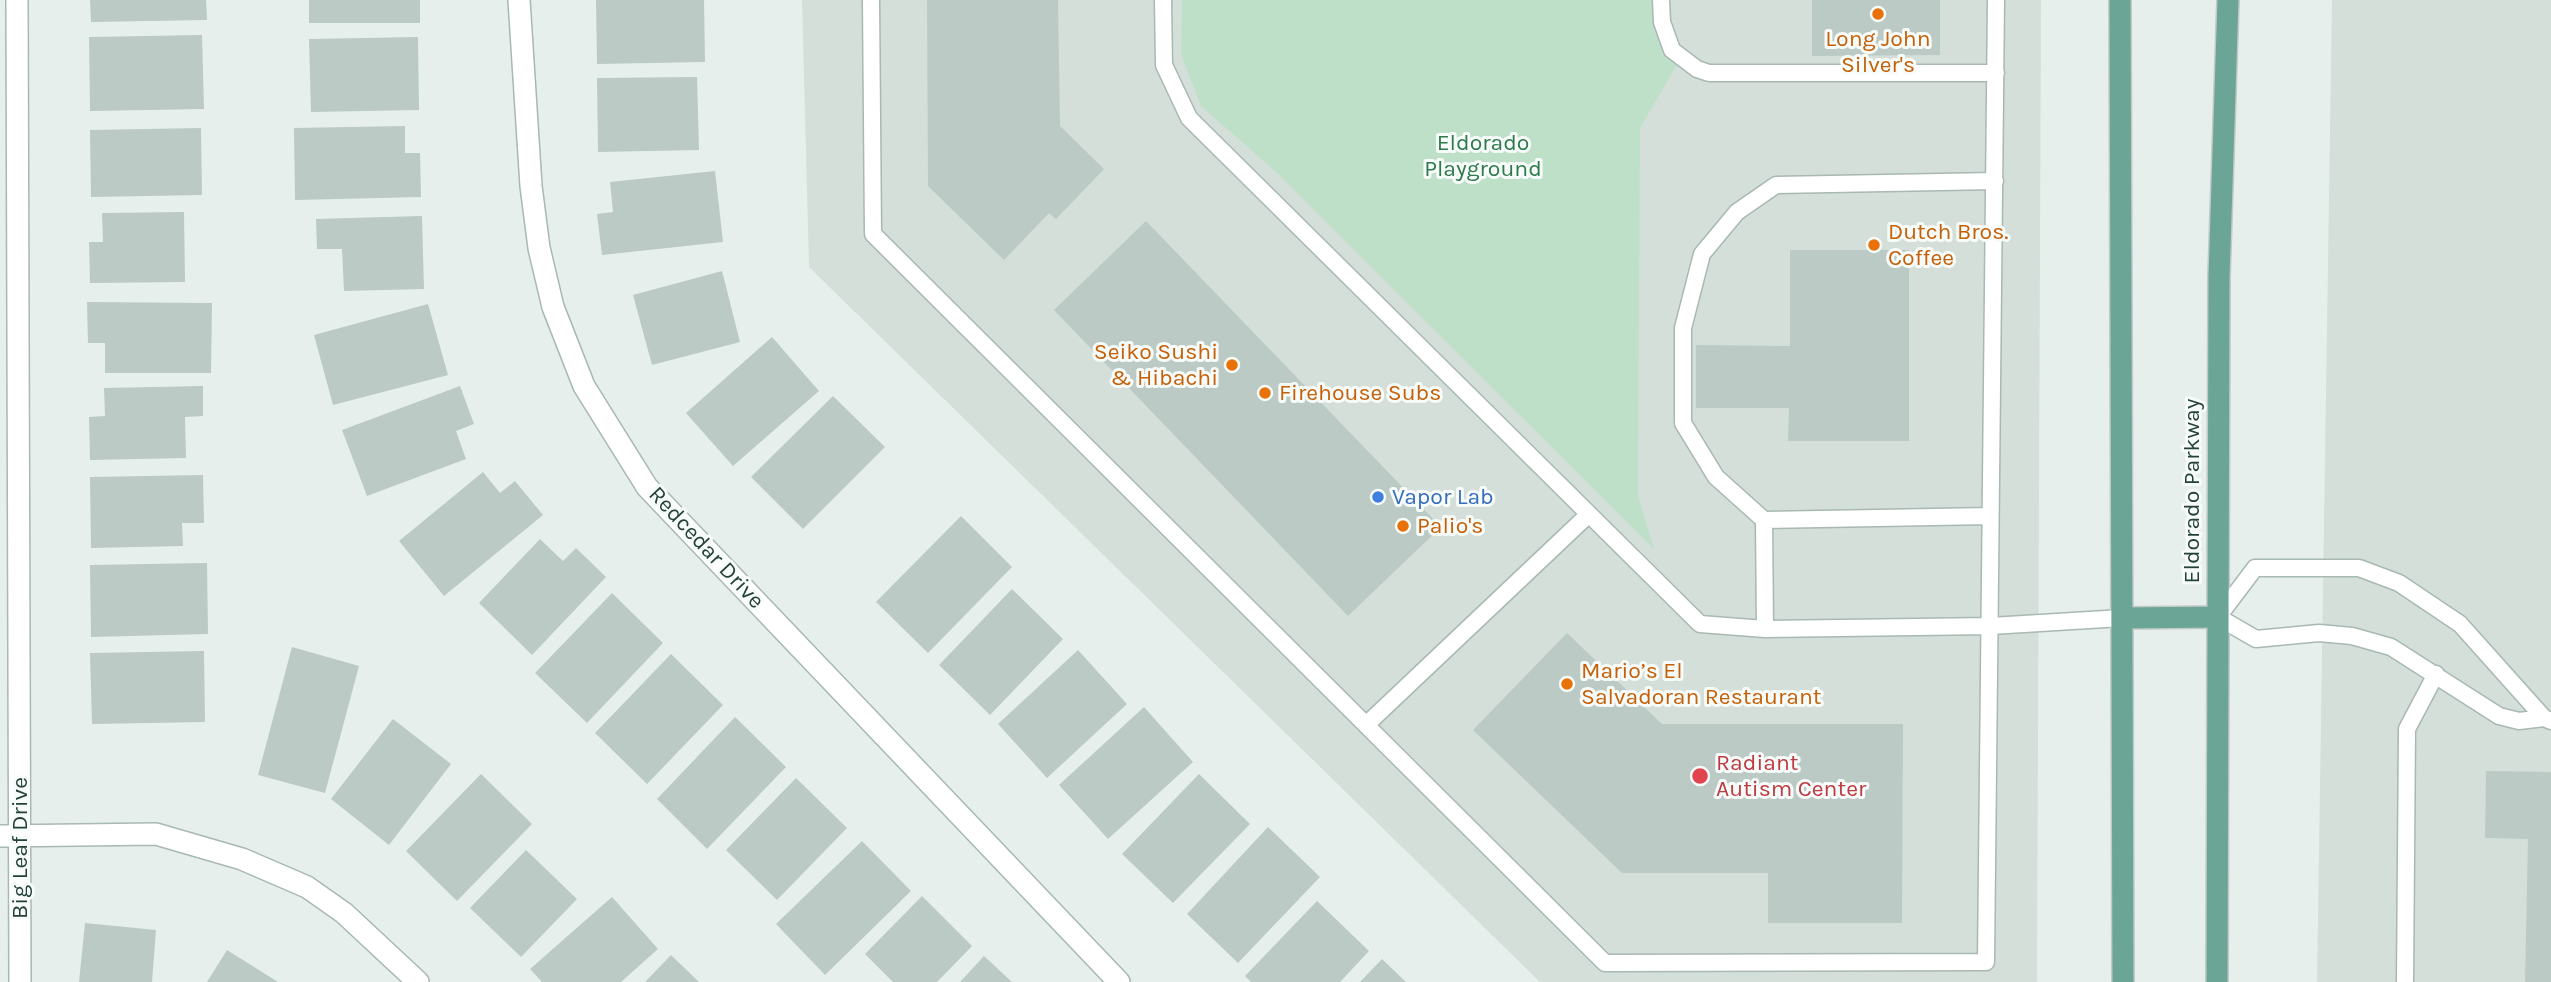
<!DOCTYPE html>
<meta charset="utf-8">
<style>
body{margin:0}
canvas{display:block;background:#e6efeb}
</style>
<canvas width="2551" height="982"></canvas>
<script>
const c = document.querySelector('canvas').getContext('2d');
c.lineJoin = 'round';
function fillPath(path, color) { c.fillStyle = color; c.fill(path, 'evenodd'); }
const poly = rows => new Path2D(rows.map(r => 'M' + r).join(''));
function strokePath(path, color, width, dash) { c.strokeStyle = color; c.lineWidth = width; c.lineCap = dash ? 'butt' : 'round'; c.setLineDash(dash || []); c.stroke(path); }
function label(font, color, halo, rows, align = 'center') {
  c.font = font + ' Karla,sans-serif'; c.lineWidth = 6; c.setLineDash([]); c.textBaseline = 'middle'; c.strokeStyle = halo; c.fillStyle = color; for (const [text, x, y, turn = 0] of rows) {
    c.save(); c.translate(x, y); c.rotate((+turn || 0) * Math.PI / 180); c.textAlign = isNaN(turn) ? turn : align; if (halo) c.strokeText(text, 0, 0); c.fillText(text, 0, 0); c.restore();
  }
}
const built = poly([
 [802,0,2041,0,2037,982,1540,982,809,267],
 [2332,0,2551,0,2551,982,2317,982]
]);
const green = poly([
 [1182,0,1663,0,1677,65,1640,128,1638,496,1654,549,1275,171,1201,106,1181,54]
]);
const building = poly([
 [90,0,206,0,207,20,91,22],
 [309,0,420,0,420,23,309,23],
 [596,0,704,0,705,62,597,64],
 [927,0,1058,0,1060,126,1104,169,1056,219,1049,213,1004,260,928,186],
 [1812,0,1940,0,1940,55,1812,56],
 [202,35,204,109,90,111,89,37],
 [418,37,419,110,311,112,309,39],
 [697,77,699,150,598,152,597,78],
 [405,126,405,153,420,153,421,197,295,200,294,128],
 [201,128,202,195,91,197,90,130],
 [715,171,723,242,602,255,597,214,613,212,610,182],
 [184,212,185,282,90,283,89,242,103,242,102,213],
 [422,216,424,289,344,291,342,249,317,249,316,219],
 [1146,221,1441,527,1348,616,1054,310],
 [1790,250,1909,250,1909,441,1788,441,1789,408,1696,408,1696,345,1790,346],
 [722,271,740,342,652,365,633,295],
 [87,302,212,303,211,373,105,373,105,343,88,343],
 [428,304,448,375,333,405,314,335],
 [772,337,819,391,733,466,686,413],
 [203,386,203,416,185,417,186,458,90,460,89,417,105,416,104,388],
 [460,386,474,424,456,431,466,459,367,496,342,430],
 [833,396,885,447,803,529,751,477],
 [483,472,500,493,515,481,543,515,444,596,399,541],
 [203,475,204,523,182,523,183,546,91,548,90,477],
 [961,516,1012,567,928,653,876,602],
 [540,539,563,561,576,548,606,577,532,655,479,603],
 [207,563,208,634,91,637,90,565],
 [1012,589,1063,639,990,715,939,665],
 [612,593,663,643,587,723,535,673],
 [1567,633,1662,724,1903,724,1902,923,1768,923,1768,873,1622,873,1473,730],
 [292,647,359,666,325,793,258,775],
 [1078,650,1127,704,1047,778,998,724],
 [204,651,205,722,92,724,90,653],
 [671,654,723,705,647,784,595,733],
 [1144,707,1193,762,1108,839,1059,785],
 [735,717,786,767,707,849,657,799],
 [393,719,451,764,389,845,331,799],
 [2486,771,2551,772,2551,982,2525,982,2528,839,2485,838],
 [481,774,532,824,457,901,406,851],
 [1199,774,1250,824,1173,903,1122,854],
 [796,778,847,828,777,900,726,850],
 [1268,827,1320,877,1238,963,1187,914],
 [862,841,911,891,825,975,776,924],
 [526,850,577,899,521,957,470,908],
 [922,896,972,946,937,982,893,982,865,954],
 [612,897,658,949,621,982,542,982,530,969],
 [1317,901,1369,951,1340,982,1251,982,1245,976],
 [85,923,156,930,152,982,79,982],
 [227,950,278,982,207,982],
 [671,955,699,982,645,982],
 [984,956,1012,982,960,982],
 [1382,959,1406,982,1360,982]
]);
const service = poly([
 [871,0,873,234,1605,963,1986,962,1996,0],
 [1163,0,1164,65,1189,118,1700,624,1765,629,1991,626,2122,618],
 [1661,0,1662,22,1672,50,1697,69,1709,73,1996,73],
 [1990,516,1764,520,1716,477,1683,423,1683,328,1702,254,1737,212,1776,185,1995,181],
 [1764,520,1765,629],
 [2544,718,2519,721,2499,716,2391,647,2352,636,2319,633,2256,639,2218,617,2255,568,2359,568,2399,583,2460,624,2544,718,2551,721],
 [1366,725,1589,514],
 [2405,982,2407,729,2436,674]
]);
const minor = poly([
 [17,0,20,982],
 [519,0,531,186,539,248,553,307,584,386,647,487,1119,982],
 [0,836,156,834,242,859,307,887,344,913,418,982]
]);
const primary = poly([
 [2120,0,2123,982],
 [2122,618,2218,617],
 [2217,982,2219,277,2228,0]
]);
const markers = [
 [1878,14,7,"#e8710a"],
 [1874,245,7,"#e8710a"],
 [1232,365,7,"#e8710a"],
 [1265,393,7,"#e8710a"],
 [1378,497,7,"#3f7fe0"],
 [1403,526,7,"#e8710a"],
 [1567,684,7,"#e8710a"],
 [1700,776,9,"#e0444e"]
];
const foodNames = [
 ["Long John",1878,39,"center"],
 ["Silver's",1878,65,"center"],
 ["Dutch Bros.",1888,232],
 ["Coffee",1888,258],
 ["Seiko Sushi",1218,352,"right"],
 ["& Hibachi",1218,378,"right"],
 ["Firehouse Subs",1279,393],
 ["Palio's",1417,526],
 ["Mario’s El",1581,671],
 ["Salvadoran Restaurant",1581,697]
];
const parkNames = [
 ["Eldorado",1483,143],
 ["Playground",1483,169]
];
const streetNames = [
 ["Eldorado Parkway",2192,491,-90],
 ["Redcedar Drive",706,548,47],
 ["Big Leaf Drive",20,848,-90]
];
const shopNames = [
 ["Vapor Lab",1392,497]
];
const healthNames = [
 ["Radiant",1716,763],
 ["Autism Center",1716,789]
];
fillPath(built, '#d4dfda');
fillPath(green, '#bfe0c8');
fillPath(building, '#bbcac4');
strokePath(service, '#a8b8b2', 19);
strokePath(minor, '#a8b8b2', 24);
strokePath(primary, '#c2cac8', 24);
strokePath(service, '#fff', 16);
strokePath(minor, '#fff', 21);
strokePath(primary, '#6aa596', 21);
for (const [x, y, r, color] of markers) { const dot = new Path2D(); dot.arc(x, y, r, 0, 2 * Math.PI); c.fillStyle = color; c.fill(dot); strokePath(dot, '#f7fbf9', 2.5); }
label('23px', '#c56008', '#f7fbf9', foodNames, 'left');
label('23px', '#2d7a4b', '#f7fbf9', parkNames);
label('23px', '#24423a', '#f7fbf9', streetNames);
label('23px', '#366cbe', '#f7fbf9', shopNames, 'left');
label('23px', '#be3a42', '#f7fbf9', healthNames, 'left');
</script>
